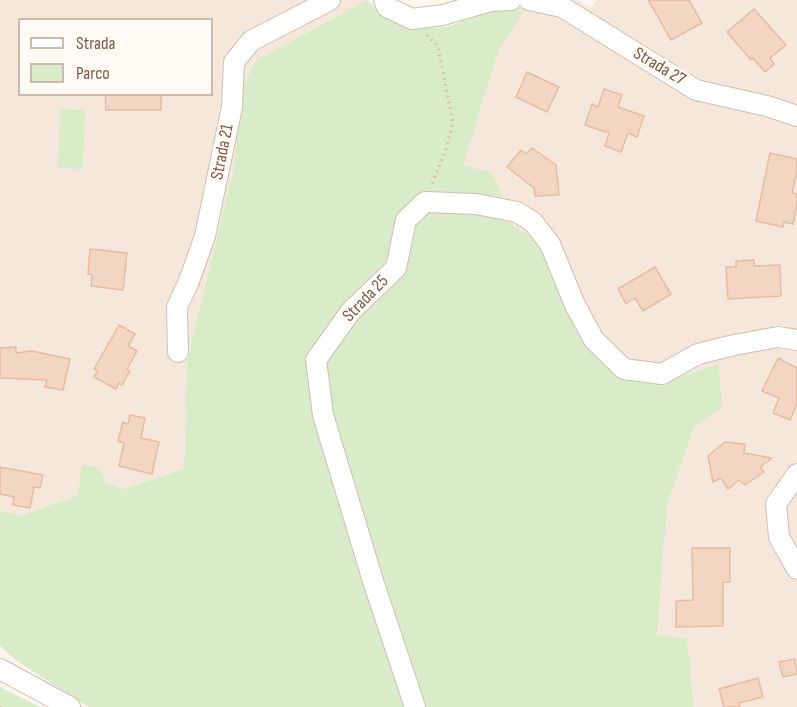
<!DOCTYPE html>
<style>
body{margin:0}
#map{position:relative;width:797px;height:707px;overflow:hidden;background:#fdf6ec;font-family:"Sofia Sans Condensed",sans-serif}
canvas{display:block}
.legend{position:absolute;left:18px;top:18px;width:195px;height:78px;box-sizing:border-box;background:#fffaf3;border:2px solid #cabbb1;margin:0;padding:8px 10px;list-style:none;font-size:18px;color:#7a5c4d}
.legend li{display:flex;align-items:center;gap:12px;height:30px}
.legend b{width:30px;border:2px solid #cabbb1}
</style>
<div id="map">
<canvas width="797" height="707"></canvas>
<ul class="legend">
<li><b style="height:8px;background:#fff"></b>Strada</li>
<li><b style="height:16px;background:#d8ecc9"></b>Parco</li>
</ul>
</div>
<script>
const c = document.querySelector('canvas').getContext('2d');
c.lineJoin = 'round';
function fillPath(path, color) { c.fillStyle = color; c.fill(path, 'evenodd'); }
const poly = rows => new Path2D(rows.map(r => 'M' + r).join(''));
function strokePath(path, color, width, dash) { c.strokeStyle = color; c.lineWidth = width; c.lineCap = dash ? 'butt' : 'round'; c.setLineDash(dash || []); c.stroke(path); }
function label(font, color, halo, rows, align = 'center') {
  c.font = font + ' "Sofia Sans Condensed",sans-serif'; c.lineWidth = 6; c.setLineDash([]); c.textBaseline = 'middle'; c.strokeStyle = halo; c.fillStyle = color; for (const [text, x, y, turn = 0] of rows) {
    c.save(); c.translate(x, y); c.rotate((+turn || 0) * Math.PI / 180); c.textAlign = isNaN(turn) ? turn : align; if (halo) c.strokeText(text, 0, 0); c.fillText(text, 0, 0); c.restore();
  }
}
const residential = poly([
 [0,0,367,0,255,61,242,89,234,165,187,361,184,469,123,489,106,483,78,495,20,516,0,510],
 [20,20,212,20,212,94,20,94],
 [529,0,579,0,591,8,597,0,797,0,797,707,694,707,687,640,657,635,667,505,694,427,722,408,719,364,689,374,653,380,617,372,476,212,473,195,502,198,463,167,499,49]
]);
const green = poly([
 [367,0,388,18,411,29,447,27,495,9,526,8,499,49,463,166,492,172,503,198,474,195,476,212,509,223,538,242,582,332,653,380,689,374,719,364,722,408,694,427,667,505,657,635,687,639,694,707,89,707,17,661,0,646,0,510,20,516,78,495,82,465,100,468,106,483,123,489,184,469,187,361,234,166,242,89,255,61],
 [60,109,85,110,83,169,58,168],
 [0,686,2,688,40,707,0,707]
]);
const building = poly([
 [648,0,689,0,702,23,671,40,648,0],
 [754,9,786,45,770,58,774,64,765,72,753,58,751,60,727,32,754,9],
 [527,72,559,87,547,112,516,97,527,72],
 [604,89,622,95,618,107,644,116,637,137,628,133,621,152,605,146,609,133,585,125,592,104,598,107,604,89],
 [105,94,161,94,161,110,106,110,105,94],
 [532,148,556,165,559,195,535,196,534,188,507,167,521,150,526,154,532,148],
 [770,153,797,159,797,171,792,193,797,194,797,205,793,224,784,222,783,227,756,221,770,153],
 [90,249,127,253,123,290,91,286,92,275,88,274,90,249],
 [754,260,754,266,780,265,781,296,728,299,726,267,736,267,736,261,754,260],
 [655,267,671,294,643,311,635,298,626,304,618,289,655,267],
 [119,325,135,334,128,346,137,351,127,369,130,371,122,385,119,383,116,389,94,377,98,371,94,369,119,325],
 [16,347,16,353,32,351,70,359,63,390,45,387,47,380,0,378,0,348,16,347],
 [778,358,797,368,797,404,790,420,773,413,779,398,762,391,778,358],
 [130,415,145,418,141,438,159,442,152,474,119,466,124,443,118,441,123,422,128,424,130,415],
 [725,442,745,444,744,453,772,458,760,467,764,472,745,485,739,480,728,489,721,478,713,482,708,456,725,442],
 [0,467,43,475,40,488,34,487,30,508,13,505,14,497,0,494,0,467],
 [692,548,730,548,730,582,723,582,723,626,676,627,676,601,693,600,692,548],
 [795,659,797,674,783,677,779,662,795,659],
 [758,678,763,697,739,703,740,707,724,707,719,689,758,678]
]);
const path = poly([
 [427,35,438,47,453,123,446,149,431,186],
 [0,706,0,707]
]);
const minor = poly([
 [384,0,387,7,412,19,443,15,491,1,511,0],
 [529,0,562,7,696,90,767,106,797,116],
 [178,352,177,307,189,281,205,236,232,107,234,62,251,41,330,0],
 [797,474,776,504,779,537,797,569],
 [0,669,70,707],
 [415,707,373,581,323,415,316,360,351,311,396,268,406,220,425,202,476,204,517,212,533,222,550,244,575,305,594,340,624,369,662,374,698,354,734,345,778,337,797,340]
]);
const streetNames = [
 ["Strada 27",659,67,31],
 ["Strada 21",223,152,-79],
 ["Strada 25",366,299,-46]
];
fillPath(residential, '#f5e8da');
fillPath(green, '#d8ecc9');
fillPath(building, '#f3d5c3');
strokePath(building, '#e6bba3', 1.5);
strokePath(minor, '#d1beb0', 22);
strokePath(path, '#d9b8a5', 3, [1.5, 4.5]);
strokePath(minor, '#fff', 20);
label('18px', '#7a5c4d', '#fffaf3', streetNames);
</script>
